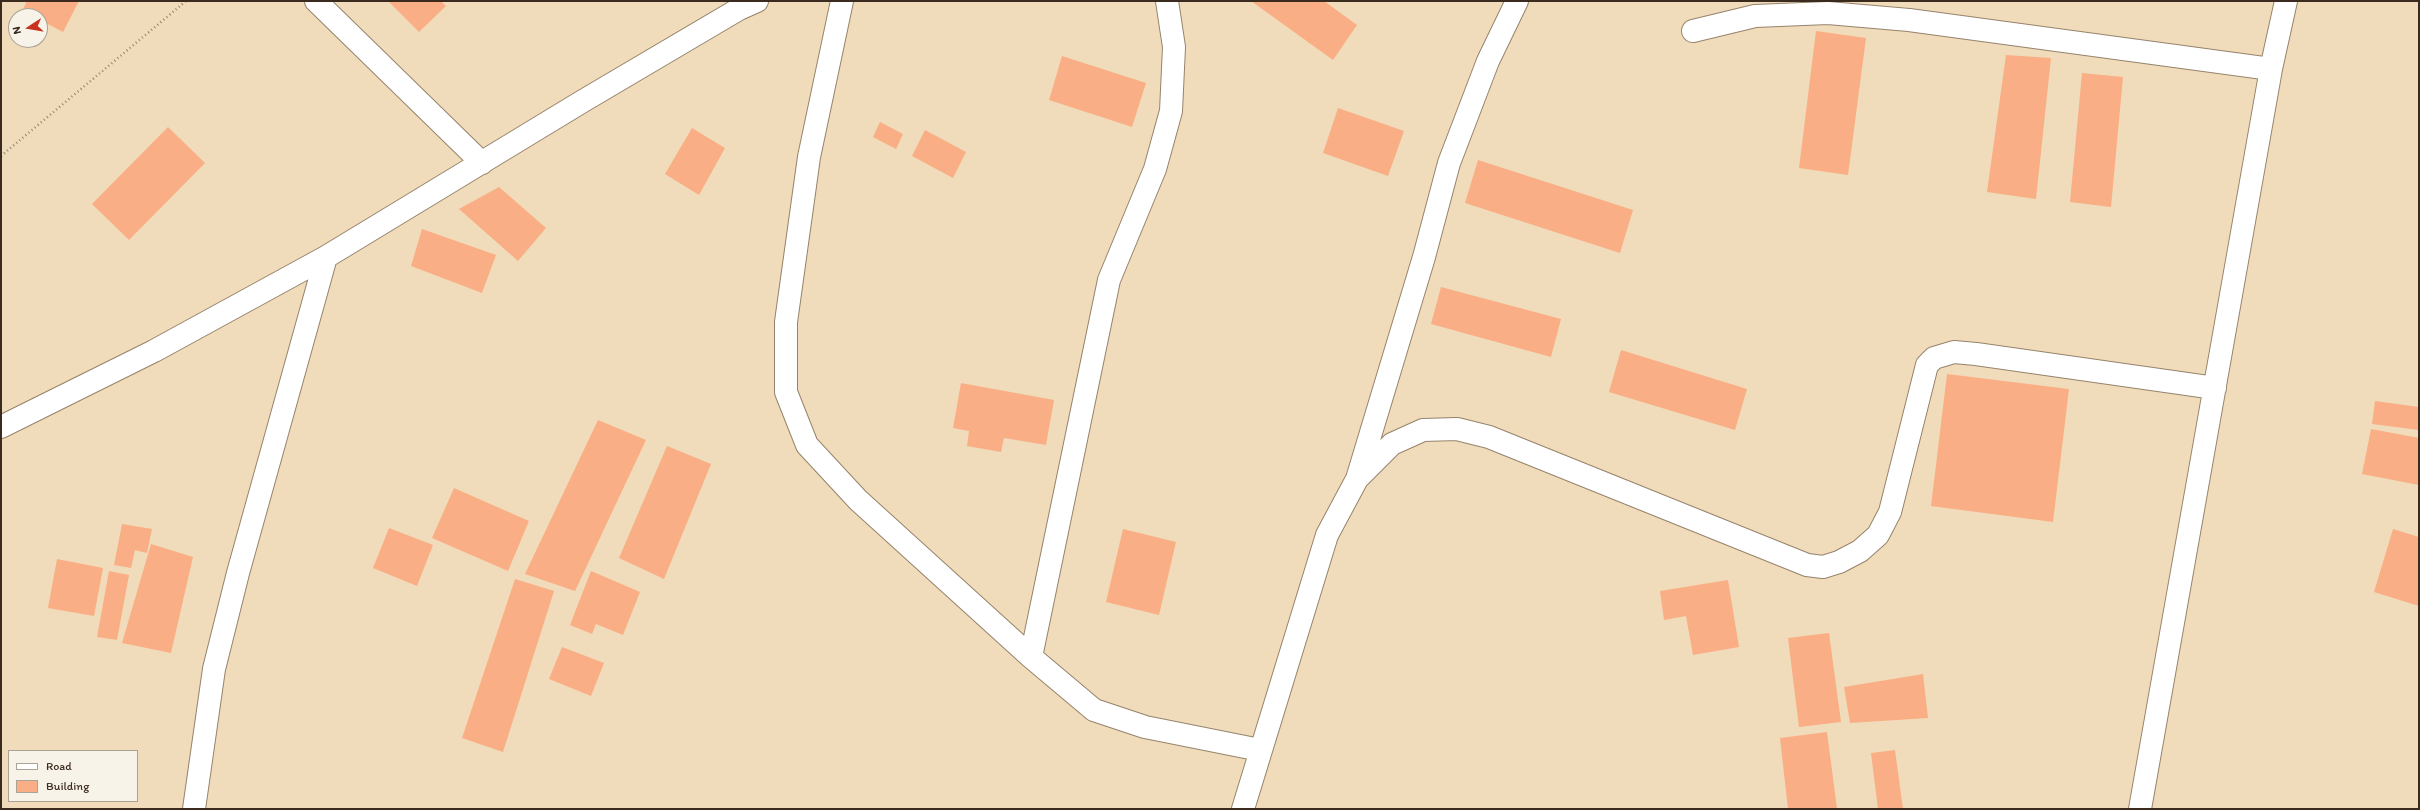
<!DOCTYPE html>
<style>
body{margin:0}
#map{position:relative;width:2420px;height:810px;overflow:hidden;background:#f0dcba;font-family:Itim,sans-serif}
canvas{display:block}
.frame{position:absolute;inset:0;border:2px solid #3b2a1e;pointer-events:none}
.legend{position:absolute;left:8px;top:750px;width:130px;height:52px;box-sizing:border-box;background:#f7f3e8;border:1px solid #aca397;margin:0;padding:5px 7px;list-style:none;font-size:12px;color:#3b2a1e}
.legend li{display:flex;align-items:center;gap:8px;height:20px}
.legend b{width:20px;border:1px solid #aca397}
.north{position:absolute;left:8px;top:8px;width:40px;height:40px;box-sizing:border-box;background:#f7f3e8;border:1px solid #aca397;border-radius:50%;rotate:258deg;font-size:11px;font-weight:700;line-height:16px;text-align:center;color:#3b2a1e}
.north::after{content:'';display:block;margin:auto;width:14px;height:18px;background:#c8321e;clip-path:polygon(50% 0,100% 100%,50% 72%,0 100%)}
</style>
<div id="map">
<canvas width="2420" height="810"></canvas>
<div class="frame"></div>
<ul class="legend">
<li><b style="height:5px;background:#fff"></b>Road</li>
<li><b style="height:11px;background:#f9ae85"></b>Building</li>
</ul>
<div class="north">N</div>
</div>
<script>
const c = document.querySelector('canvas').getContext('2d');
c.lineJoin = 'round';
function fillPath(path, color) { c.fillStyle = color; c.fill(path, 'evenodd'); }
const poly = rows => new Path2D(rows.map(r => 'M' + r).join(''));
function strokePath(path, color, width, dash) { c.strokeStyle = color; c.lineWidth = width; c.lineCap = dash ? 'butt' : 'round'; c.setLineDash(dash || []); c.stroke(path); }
const building = poly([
 [27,1,79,1,63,32,40,20,40,16,32,16,22,11],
 [388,1,441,1,446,6,419,32],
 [1251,1,1324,1,1357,25,1333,60],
 [1816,31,1866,38,1848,175,1799,168],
 [2006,55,2051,58,2036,199,1987,192],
 [1062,56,1146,83,1132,127,1049,100],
 [2082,73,2123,77,2111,207,2070,202],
 [1338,108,1404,131,1388,176,1323,153],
 [880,122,903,134,896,149,873,137],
 [168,127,205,163,129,240,92,204],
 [692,128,725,148,699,195,665,174],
 [925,130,966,152,953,178,912,156],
 [1478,160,1633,210,1620,253,1465,203],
 [499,187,546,228,518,261,459,209],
 [422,229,496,255,482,293,411,266],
 [1441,287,1561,319,1551,357,1431,324],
 [1621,350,1747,389,1735,430,1609,392],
 [1947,374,2069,389,2053,522,1931,506],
 [961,383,1054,400,1046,445,1004,438,1001,452,967,446,969,431,953,428],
 [2375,401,2419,407,2419,430,2372,424],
 [598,420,646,440,575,591,525,574],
 [2371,429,2419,438,2419,485,2362,474],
 [667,446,711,464,664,579,619,558],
 [454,488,529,521,508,571,432,538],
 [122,524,152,529,147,553,135,550,131,568,114,565],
 [389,528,433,545,417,586,373,568],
 [1123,529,1176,542,1159,615,1106,602],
 [2393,529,2419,537,2419,606,2374,592],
 [151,544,193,557,171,653,122,643],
 [57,559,103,568,94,616,48,608],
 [109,571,129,575,117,640,97,637],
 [591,571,640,592,623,635,596,624,592,634,570,625],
 [515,579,554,591,503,752,462,738],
 [1728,580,1739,647,1693,655,1686,616,1664,620,1660,591],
 [1829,633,1841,722,1799,727,1788,638],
 [562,647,604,663,591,696,549,679],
 [1923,674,1928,718,1850,723,1844,687],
 [1827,732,1837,809,1788,809,1780,738],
 [1895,750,1903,809,1878,809,1871,753]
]);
const path = poly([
 [1,156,186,1]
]);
const street = poly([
 [316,1,482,163],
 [842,1,809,157,786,322,786,392,807,445,858,500,1031,657,1094,710,1145,727,1260,750],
 [1693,31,1755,16,1828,13,1909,20,2271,69],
 [1,427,154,351,326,257,583,101,739,9,757,1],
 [1357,479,1392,444,1423,430,1457,429,1489,437,1807,565,1823,567,1839,562,1860,551,1878,535,1890,512,1927,365,1934,358,1954,352,1976,354,2215,388],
 [1031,657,1109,280,1155,169,1171,111,1174,47,1167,1],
 [194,809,214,669,238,573,326,257],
 [1243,809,1327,535,1357,479,1424,257,1449,163,1488,61,1517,1],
 [2140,809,2271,69,2286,1]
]);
fillPath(building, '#f9ae85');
strokePath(street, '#96836c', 24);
strokePath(path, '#96836c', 2.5, [1, 3]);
strokePath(street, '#fff', 22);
</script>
